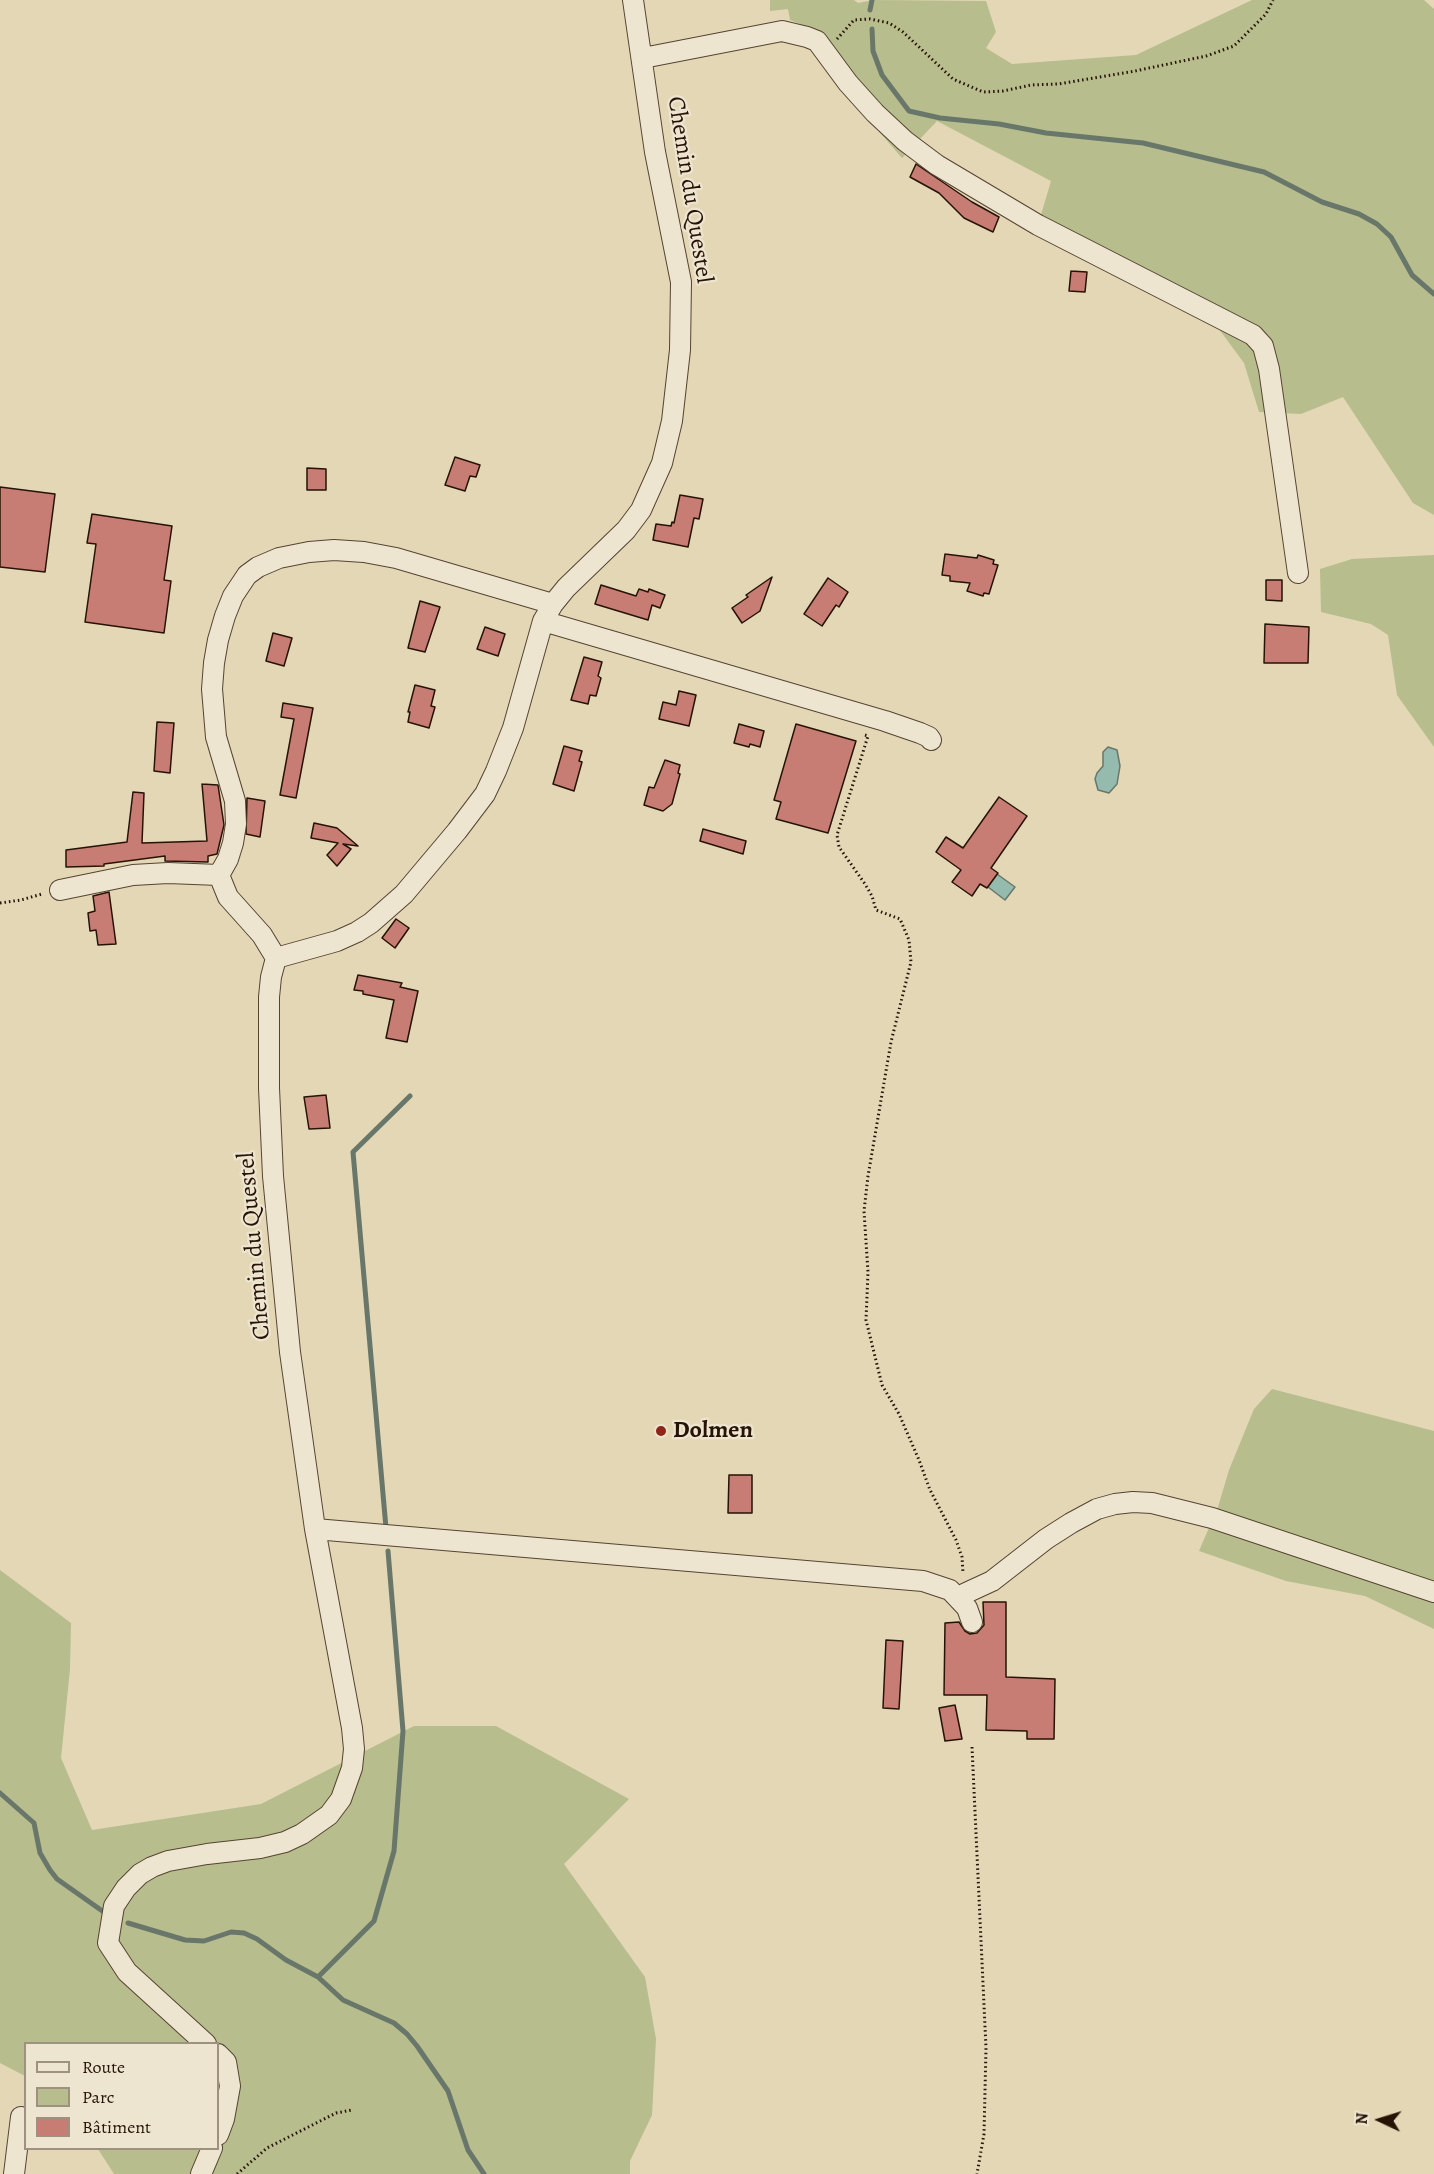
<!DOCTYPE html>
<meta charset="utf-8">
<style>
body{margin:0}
#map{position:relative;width:1434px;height:2174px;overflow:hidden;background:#e3d7b6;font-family:Alegreya,serif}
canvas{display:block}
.legend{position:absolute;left:24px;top:2042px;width:195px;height:108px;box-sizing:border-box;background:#ede5d0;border:2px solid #9e917f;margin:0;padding:8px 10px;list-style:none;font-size:18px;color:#271306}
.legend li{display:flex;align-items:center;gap:12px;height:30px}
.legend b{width:30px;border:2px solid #9e917f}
.north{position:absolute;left:1350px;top:2090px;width:60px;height:60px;-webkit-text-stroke:4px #ede5d0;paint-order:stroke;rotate:274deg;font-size:16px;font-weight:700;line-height:24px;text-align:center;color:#271306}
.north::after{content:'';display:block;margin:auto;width:21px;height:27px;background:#271306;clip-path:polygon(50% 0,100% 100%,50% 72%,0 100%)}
</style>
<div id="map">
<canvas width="1434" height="2174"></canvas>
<ul class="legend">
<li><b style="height:8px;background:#ede5d0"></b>Route</li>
<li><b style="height:16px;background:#b7bd8c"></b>Parc</li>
<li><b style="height:16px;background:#c77d73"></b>Bâtiment</li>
</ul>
<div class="north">N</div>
</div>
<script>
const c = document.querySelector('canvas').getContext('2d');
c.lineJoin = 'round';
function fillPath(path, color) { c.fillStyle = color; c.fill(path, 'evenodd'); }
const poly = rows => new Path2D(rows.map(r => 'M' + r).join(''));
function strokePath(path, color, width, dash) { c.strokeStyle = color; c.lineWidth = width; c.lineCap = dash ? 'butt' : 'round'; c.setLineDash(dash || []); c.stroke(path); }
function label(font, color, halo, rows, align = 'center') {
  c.font = font + ' Alegreya,serif'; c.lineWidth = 4.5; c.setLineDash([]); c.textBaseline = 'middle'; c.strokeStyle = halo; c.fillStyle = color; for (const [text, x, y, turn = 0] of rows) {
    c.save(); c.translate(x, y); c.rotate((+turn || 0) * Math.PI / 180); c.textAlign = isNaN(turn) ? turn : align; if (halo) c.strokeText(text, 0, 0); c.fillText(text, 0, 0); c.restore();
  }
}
const green = poly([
 [770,0,854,0,858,3,873,0,986,1,996,32,986,48,1012,64,1136,55,1252,0,1424,0,1434,9,1434,515,1413,503,1343,397,1301,414,1259,412,1244,363,1193,294,1038,225,1051,181,937,121,902,158,847,95,816,34,803,25,790,20,788,9,770,11],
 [1434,555,1434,747,1397,695,1388,635,1371,624,1321,612,1320,569,1352,559],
 [1272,1389,1434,1431,1434,1629,1365,1596,1286,1581,1199,1551,1218,1507,1229,1470,1254,1409],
 [0,1570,71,1623,70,1669,61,1758,92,1830,261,1804,414,1726,496,1726,629,1799,564,1864,645,1977,656,2039,652,2115,630,2161,630,2174,114,2174,98,2149,218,2148,218,2044,26,2044,25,2076,0,2063]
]);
const water = poly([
 [1108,747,1117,750,1120,766,1117,784,1109,793,1098,790,1095,779,1097,773,1103,766,1103,752,1108,747],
 [997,874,1015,887,1005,900,988,887,997,874]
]);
const stream = poly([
 [870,10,872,0],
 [872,29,873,51,882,75,909,111,940,118,999,124,1046,133,1143,143,1264,172,1322,202,1359,214,1377,224,1391,237,1412,275,1434,294],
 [386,1528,353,1152,410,1096],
 [0,1793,34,1823,40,1853,50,1870,57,1879,108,1915],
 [128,1923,185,1940,204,1941,231,1932,244,1933,257,1939,286,1960,318,1977,343,2000,394,2023,407,2034,417,2046,448,2091,468,2150,484,2174],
 [318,1977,374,1921,394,1851,403,1731,388,1551]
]);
const building = poly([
 [916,164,972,202,999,217,993,232,964,218,939,193,910,177,916,164],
 [1071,271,1087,272,1085,292,1069,291,1071,271],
 [455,457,480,465,476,477,470,476,465,491,445,485,455,457],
 [307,468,326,469,326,490,307,490,307,468],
 [0,487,55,494,45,572,0,567,0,487],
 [680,495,703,499,699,519,694,518,688,547,653,540,656,524,671,526,672,522,674,523,680,495],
 [92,514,172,526,164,580,171,581,164,633,85,622,96,544,87,543,92,514],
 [945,554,977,558,978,555,994,560,993,564,998,565,989,594,984,593,983,596,967,591,970,583,950,581,950,576,942,575,945,554],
 [772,577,760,611,742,623,732,608,748,597,746,595,772,577],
 [828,578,848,592,839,607,836,605,822,626,804,614,828,578],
 [1266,580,1282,580,1282,601,1266,600,1266,580],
 [601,585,636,596,639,589,648,592,649,589,665,595,660,608,652,605,648,620,595,604,601,585],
 [420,601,440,607,425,652,408,648,420,601],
 [1265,624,1309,627,1308,663,1264,663,1265,624],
 [485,627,505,634,498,656,477,649,485,627],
 [273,633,292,638,284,666,266,661,273,633],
 [584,657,602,662,598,676,601,678,596,696,590,695,588,704,571,700,584,657],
 [415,685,435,690,431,706,435,707,429,728,408,722,410,712,408,712,415,685],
 [679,691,696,695,689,726,659,719,663,702,676,705,679,691],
 [283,703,313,708,296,798,280,795,294,719,281,717,283,703],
 [157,722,174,723,170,773,154,771,157,722],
 [739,724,764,731,760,747,750,744,749,747,734,743,739,724],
 [796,724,856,741,828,833,776,819,781,802,774,800,796,724],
 [564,746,582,751,579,761,582,762,574,791,553,784,564,746],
 [665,760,680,765,678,773,680,774,672,804,663,811,644,805,649,787,654,788,665,760],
 [202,784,218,785,224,825,217,854,208,856,208,862,165,861,165,856,104,864,104,866,66,867,66,850,127,842,133,792,144,793,142,843,207,841,202,784],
 [999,797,1027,816,991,868,998,873,987,888,980,884,972,896,952,882,961,870,936,852,946,837,963,848,999,797],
 [247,798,265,801,260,837,246,834,247,798],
 [314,823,337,828,358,846,343,844,351,849,337,866,327,855,338,843,311,838,314,823],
 [703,829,746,841,743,854,700,841,703,829],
 [109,892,116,944,98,945,96,930,90,931,88,913,95,911,93,896,109,892],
 [396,919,409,928,395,948,382,938,396,919],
 [358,975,402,983,400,987,418,991,407,1042,386,1038,394,1000,363,994,363,991,354,990,358,975],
 [326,1095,330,1128,309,1129,304,1097,326,1095],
 [729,1475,752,1475,752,1513,728,1513,729,1475],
 [983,1602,1006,1602,1006,1677,1055,1679,1054,1739,1027,1739,1027,1731,986,1730,987,1695,944,1695,945,1623,959,1622,965,1631,970,1634,977,1633,984,1625,983,1602],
 [886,1640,903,1641,899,1709,883,1708,886,1640],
 [955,1705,962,1739,945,1741,939,1708,955,1705]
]);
const path = poly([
 [837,39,854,20,870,19,889,23,903,32,953,79,983,92,1003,91,1031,85,1058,84,1135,71,1206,56,1234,46,1266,14,1273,0],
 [865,735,868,736,837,835,839,847,865,884,872,896,876,910,900,919,909,940,911,962,891,1042,868,1176,864,1211,868,1272,866,1320,882,1385,899,1414,919,1460,930,1490,956,1540,962,1557,963,1573],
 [0,903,21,900,42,894],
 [972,1747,986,2048,984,2134,977,2174],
 [237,2174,267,2148,336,2113,352,2110]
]);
const street = poly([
 [643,58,782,31,807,37,817,41,848,83,875,113,905,141,937,165,1038,225,1253,335,1263,346,1269,369,1298,573],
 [543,621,885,721,920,733,929,737,931,740],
 [219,875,228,859,233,843,236,824,235,801,216,737,212,689,214,663,218,640,225,616,233,596,247,575,258,567,279,558,309,552,334,550,364,552,396,558,553,604],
 [60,890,133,875,168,873,219,875],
 [276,958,337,941,357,932,371,923,404,894,457,831,485,794,496,771,513,728,543,621,553,604,566,588,626,530,641,510,662,463,672,421,680,350,681,282,655,152,633,0],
 [315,1529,923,1581,950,1590,967,1608,972,1622],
 [959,1598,966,1593,992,1581,1046,1539,1071,1523,1097,1509,1115,1504,1133,1502,1152,1503,1212,1518,1434,1592],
 [206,2044,127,1972,108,1943,114,1906,126,1888,140,1874,152,1867,168,1861,207,1854,260,1848,285,1842,302,1834,329,1815,341,1799,352,1768,354,1749,352,1728,315,1529,290,1352,273,1176,269,1088,269,997,271,977,276,958,262,935,228,897,219,875],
 [218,2054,226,2062,230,2086,224,2119,218,2135],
 [14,2174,21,2117],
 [201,2174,212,2148]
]);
const markers = [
 [661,1431,6,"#8f2418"]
];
const streetNames = [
 ["Chemin du Questel",689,190,81],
 ["Chemin du Questel",255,1246,-95]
];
const poiNames = [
 ["Dolmen",673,1431]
];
fillPath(green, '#b7bd8c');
fillPath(water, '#95baae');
strokePath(water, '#69776b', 1.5);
strokePath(stream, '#69776b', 5);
fillPath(building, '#c77d73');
strokePath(building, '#271306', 1.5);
strokePath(street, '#564432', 22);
strokePath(path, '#271306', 3, [1.5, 3]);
strokePath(street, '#ede5d0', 20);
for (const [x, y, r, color] of markers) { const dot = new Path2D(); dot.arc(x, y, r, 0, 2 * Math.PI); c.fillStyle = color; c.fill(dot); strokePath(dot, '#ede5d0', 2); }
label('24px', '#271306', '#ede5d0', streetNames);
label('bold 24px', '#271306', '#ede5d0', poiNames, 'left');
</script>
